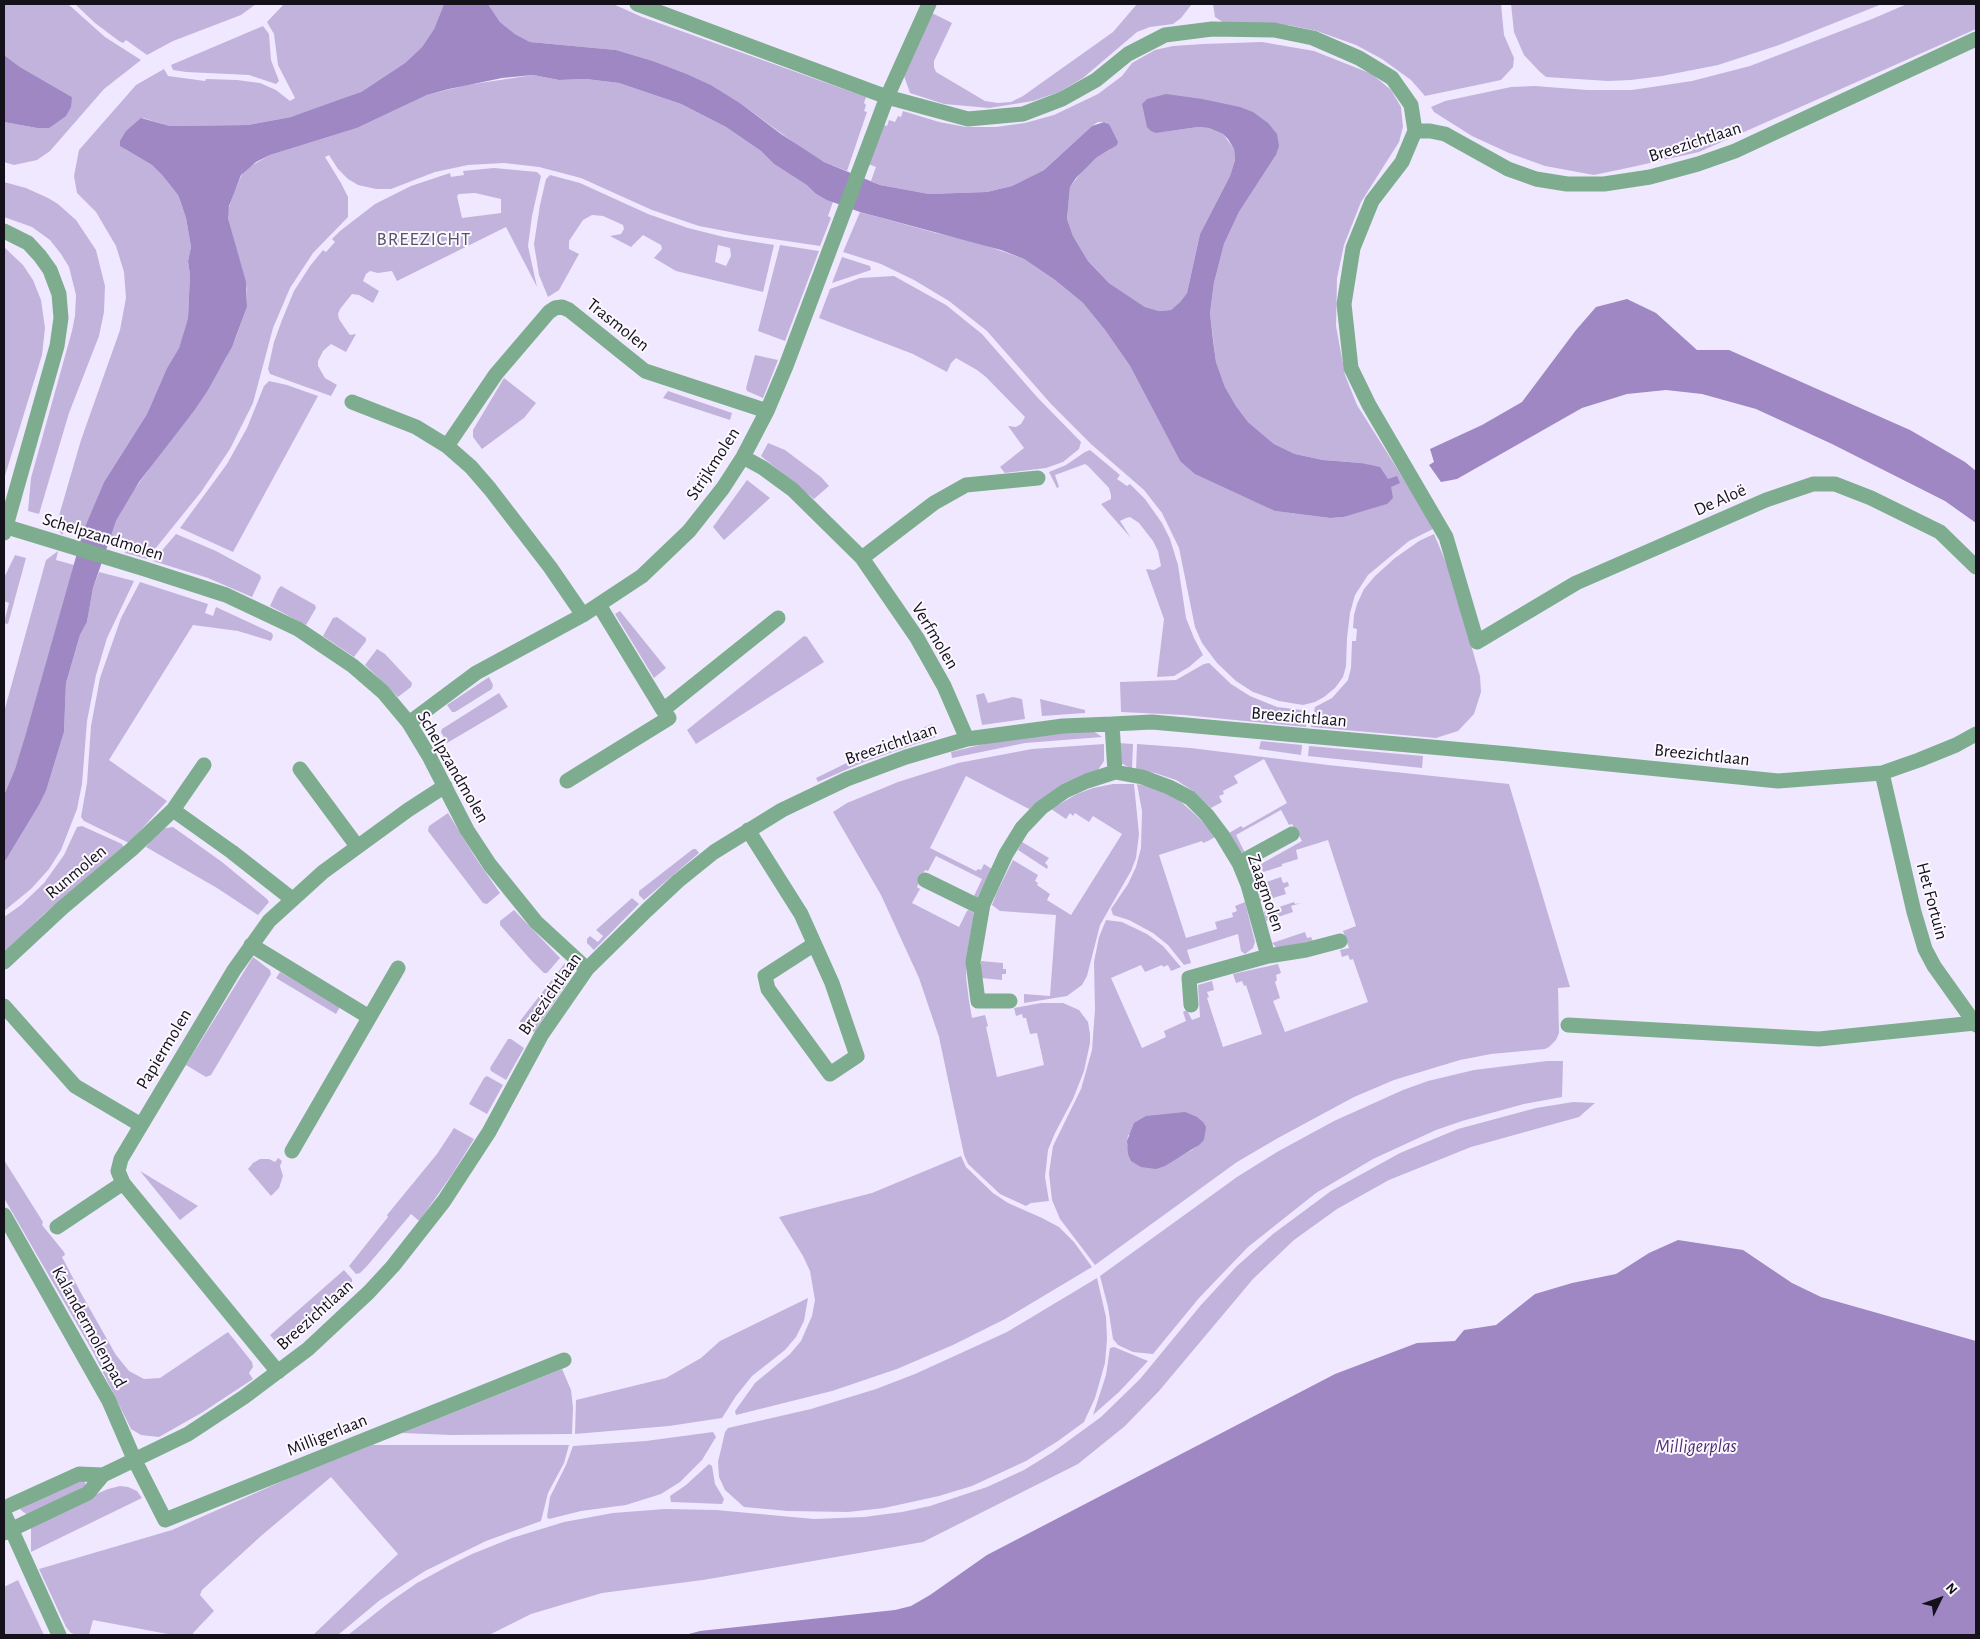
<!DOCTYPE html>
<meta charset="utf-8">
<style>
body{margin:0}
#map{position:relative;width:1980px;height:1639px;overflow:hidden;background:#f0e8ff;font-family:"Alegreya Sans",sans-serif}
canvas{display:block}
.frame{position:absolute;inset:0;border:5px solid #15111a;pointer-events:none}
.north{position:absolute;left:1915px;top:1574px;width:50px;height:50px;-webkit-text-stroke:4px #fbf9ff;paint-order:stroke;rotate:48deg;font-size:14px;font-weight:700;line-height:20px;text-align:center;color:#15111a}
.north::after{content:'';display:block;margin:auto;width:18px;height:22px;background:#15111a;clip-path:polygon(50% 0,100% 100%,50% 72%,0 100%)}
</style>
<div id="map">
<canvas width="1980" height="1639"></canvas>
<div class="frame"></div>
<div class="north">N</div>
</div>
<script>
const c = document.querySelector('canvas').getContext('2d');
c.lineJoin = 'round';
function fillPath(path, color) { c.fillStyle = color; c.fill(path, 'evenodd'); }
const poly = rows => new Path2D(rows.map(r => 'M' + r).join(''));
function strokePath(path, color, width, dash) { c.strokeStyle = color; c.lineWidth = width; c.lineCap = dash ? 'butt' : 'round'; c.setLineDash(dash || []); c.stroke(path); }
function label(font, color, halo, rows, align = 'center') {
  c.font = font + ' "Alegreya Sans",sans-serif'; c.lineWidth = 4; c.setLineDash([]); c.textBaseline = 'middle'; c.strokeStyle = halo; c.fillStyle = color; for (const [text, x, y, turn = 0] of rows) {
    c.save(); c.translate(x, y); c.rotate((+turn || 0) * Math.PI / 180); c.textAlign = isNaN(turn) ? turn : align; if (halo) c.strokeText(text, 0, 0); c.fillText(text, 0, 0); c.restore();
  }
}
const green = poly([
 [4,4,68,4,105,37,141,60,104,89,50,151,37,160,14,165,4,162,4,122,37,128,49,128,72,97,20,67,4,55],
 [75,4,256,4,241,15,173,41,147,55,126,40,123,43,119,41,95,23],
 [284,4,444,4,434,29,422,47,405,63,361,92,327,106,291,117,248,125,170,126,143,118,125,149,152,165,162,175,178,195,181,203,186,218,191,247,188,261,190,275,188,318,179,348,167,368,147,414,104,482,82,537,64,532,62,535,56,526,81,440,120,330,126,298,124,272,116,246,96,212,77,193,74,176,79,150,136,85,164,69,168,76,205,81,206,79,237,80,260,83,276,90,290,101,295,98,278,65,274,34,267,22],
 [488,4,613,4,642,17,866,97,864,103,866,105,864,111,867,112,847,171,824,162,804,150,740,103,711,85,687,74,653,61,616,50,530,42,515,34,500,22],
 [1137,4,1192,4,1181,18,1173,24,1150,27,1137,32,1083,78,1059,92,1033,101,989,108,944,104,910,93,903,73,932,13,952,23,934,61,934,67,936,72,985,101,998,103,1011,102,1023,96,1113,32],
 [1213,4,1501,4,1504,35,1514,58,1513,67,1501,80,1425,96,1411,80,1382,59,1356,45,1317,31,1288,25,1224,23,1215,17],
 [1511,4,1882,4,1779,45,1718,65,1662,76,1631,80,1608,81,1546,77,1539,71,1524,55,1520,46,1514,32],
 [1907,4,1976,4,1976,29,1699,152,1632,167,1594,175,1545,166,1509,153,1472,136,1434,112,1431,107,1445,101,1511,87,1535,86,1587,90,1632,90,1692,81,1750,66,1872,19],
 [263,26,269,34,271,60,279,81,276,84,249,75,186,72,173,70,171,65],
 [1262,42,1314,51,1372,74,1391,90,1401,107,1403,127,1399,142,1361,202,1344,245,1337,278,1336,326,1345,375,1357,405,1427,516,1433,529,1409,541,1368,575,1355,595,1350,613,1347,638,1346,666,1343,677,1335,688,1324,697,1315,702,1303,705,1279,701,1253,692,1236,681,1217,663,1202,643,1195,627,1179,548,1162,513,1144,490,1091,444,1051,404,987,331,949,301,914,280,881,264,843,252,860,212,936,233,973,241,1024,259,1055,280,1083,303,1105,330,1130,366,1180,461,1275,511,1330,518,1344,517,1386,504,1388,479,1361,463,1323,460,1295,454,1274,444,1248,422,1236,406,1225,387,1216,362,1210,313,1214,283,1224,244,1239,212,1276,155,1253,112,1155,133,1198,127,1209,128,1223,134,1234,149,1235,160,1230,176,1200,234,1187,293,1180,302,1171,310,1159,311,1145,307,1109,283,1088,261,1073,236,1067,219,1070,187,1083,170,1096,158,1111,149,1109,124,1105,122,1098,122,1092,126,1044,170,1012,186,987,192,929,194,880,185,871,181,876,167,868,164,884,125,887,126,889,120,895,122,898,116,901,117,903,111,939,122,966,127,996,127,1025,123,1054,115,1098,94,1122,76,1132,63,1155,50,1173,46,1203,44],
 [533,75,559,80,586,79,619,83,681,104,726,127,761,151,774,164,808,185,816,194,833,202,828,216,831,218,820,246,746,235,699,226,652,210,581,178,539,167,504,163,468,165,435,172,391,189,376,189,358,185,348,179,338,169,329,155,325,157,341,183,348,197,348,217,313,253,290,288,273,328,253,403,230,449,201,492,147,559,125,553,125,550,107,544,116,521,134,490,161,452,194,411,225,360,236,337,247,307,247,289,228,218,228,211,233,194,244,170,270,155,357,128,427,95,467,85],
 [494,168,537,172,541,176,532,216,528,246,537,287,506,227,397,281,392,271,378,273,370,271,366,274,363,281,379,291,373,303,359,295,352,294,340,309,338,314,339,319,347,331,350,335,356,334,346,352,331,344,323,351,318,361,318,366,325,378,337,385,331,396,270,374,268,369,274,342,282,320,294,291,310,266,323,250,326,252,335,242,332,239,340,231,375,204,411,186,450,173,451,177,464,175,463,171],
 [475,193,501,199,501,213,462,218,457,196,459,194],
 [550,175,580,183,648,214,688,228,724,237,774,245,763,292,676,271,654,258,662,249,661,245,643,235,631,247,610,236,621,234,624,229,623,225,603,216,592,215,583,220,569,241,569,249,579,254,559,290,548,297,539,275,534,244,540,205,546,179],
 [718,245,730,248,731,256,726,266,715,262],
 [4,182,26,188,48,198,58,204,76,220,96,250,105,286,104,312,99,336,69,413,39,514,28,511,31,478,72,331,75,316,76,295,69,267,61,254,50,240,32,227,4,217],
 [780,245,819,251,785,341,758,331],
 [4,247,23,265,33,280,41,300,45,328,42,355,4,479],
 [842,257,870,266,871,270,832,283],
 [894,276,946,305,982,334,1037,397,1081,442,1079,449,1063,462,1046,468,1005,473,1000,467,1024,448,1008,426,1016,427,1021,424,1025,417,986,377,977,370,956,358,951,363,947,372,913,354,819,318,830,289,860,278],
 [755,355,778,360,763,398,747,391,746,388],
 [504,378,536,403,524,418,482,449,473,437,473,430],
 [269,381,287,385,318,396,233,552,180,528,227,464,247,428,264,386],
 [668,391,732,413,730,420,663,398],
 [768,443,785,450,821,477,829,486,814,499,761,456],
 [1090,450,1120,475,1117,479,1127,486,1130,484,1145,499,1162,523,1170,539,1178,565,1186,618,1194,638,1203,655,1189,667,1174,676,1157,677,1164,619,1146,569,1154,570,1161,566,1158,551,1153,541,1139,523,1130,517,1126,518,1120,521,1131,538,1101,504,1111,499,1111,495,1109,488,1088,466,1085,464,1055,475,1059,487,1057,488,1049,472,1066,465,1085,452],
 [747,480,770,498,724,540,713,527],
 [176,534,216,551,260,575,261,578,252,597,208,578,153,561],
 [1434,534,1450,572,1480,676,1481,692,1474,714,1458,731,1436,738,1311,727,1315,707,1332,698,1348,680,1351,668,1352,641,1356,641,1357,629,1353,628,1354,615,1357,604,1364,589,1375,576,1395,558,1419,541],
 [58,551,56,560,74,565,70,581,26,737,15,769,4,795,4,712,46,560],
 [15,555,26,558,8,624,4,623,9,603,4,601,4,578],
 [99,572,134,581,107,638,96,675,87,721,82,784,77,809,61,850,49,869,31,889,4,911,4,863,39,805,46,791,64,732,66,683,80,635,87,622,93,588],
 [140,582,208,604,205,613,213,616,216,607,272,633,273,636,271,641,238,631,193,625,109,760,167,801,129,843,84,821,81,817,87,783,91,726,100,678,121,618],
 [281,586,315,605,316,608,306,625,270,606,278,589],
 [620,611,666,668,654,678,615,614],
 [337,617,366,638,366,641,354,657,323,636,333,618],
 [804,636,807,637,824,662,696,744,687,730],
 [377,649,385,654,412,683,411,687,398,697,365,665],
 [1209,663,1231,684,1250,696,1277,707,1302,710,1306,714,1306,727,1184,715,1121,712,1120,682,1176,680,1204,664],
 [489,677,493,685,492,689,455,712,452,712,447,705],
 [499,693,508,707,447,743,441,732,442,729],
 [984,693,988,703,1013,697,1022,699,1025,719,982,725,976,695],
 [1040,699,1085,710,1085,713,1042,716],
 [932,724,936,737,864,762,818,782,816,778,869,752],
 [1093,731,1102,737,1025,743,952,758,951,752,997,741,1059,733],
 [1261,741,1302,745,1301,755,1259,749],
 [1118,743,1133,744,1132,769,1121,763],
 [1104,744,1104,761,1098,770,1062,784,1029,809,966,776,930,848,976,871,978,869,981,870,984,864,992,869,977,898,974,896,982,879,936,856,928,871,925,870,917,887,920,889,912,903,959,927,967,911,969,910,974,913,967,956,966,977,969,1001,972,1018,985,1015,988,1026,986,1027,997,1077,1044,1065,1037,1033,1030,1034,1026,1018,1023,1018,1022,1014,1016,1016,1014,1008,1041,1003,1063,1003,1079,1010,1088,1022,1090,1034,1090,1043,1084,1071,1073,1099,1055,1133,1048,1150,1045,1177,1049,1201,1031,1203,1026,1206,1000,1194,968,1164,964,1155,939,1037,919,978,881,895,833,812,847,803,898,782,958,763,1032,749],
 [1137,744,1191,748,1328,765,1509,784,1570,987,1558,988,1559,1033,1556,1040,1549,1047,1545,1049,1491,1054,1460,1060,1394,1080,1354,1097,1278,1138,1237,1162,1095,1265,1060,1219,1052,1200,1049,1173,1053,1146,1081,1089,1092,1050,1095,1010,1094,962,1099,937,1106,920,1122,922,1147,934,1163,946,1181,967,1171,971,1168,965,1163,967,1162,965,1145,972,1141,965,1111,978,1142,1048,1166,1037,1164,1031,1186,1021,1183,1012,1187,1010,1192,1020,1200,1017,1198,985,1212,981,1214,990,1207,992,1209,997,1207,998,1223,1047,1262,1034,1246,985,1244,986,1242,981,1236,983,1233,974,1278,964,1281,973,1276,975,1277,980,1275,982,1280,998,1273,1001,1285,1032,1368,1002,1353,959,1350,960,1348,955,1342,957,1340,950,1349,948,1343,931,1356,926,1328,840,1296,850,1298,859,1282,864,1282,866,1251,876,1250,870,1252,869,1302,841,1292,824,1289,825,1281,810,1236,835,1245,853,1240,852,1229,833,1241,826,1243,828,1287,803,1264,759,1234,776,1238,783,1223,791,1224,794,1219,796,1222,802,1211,808,1193,791,1176,780,1155,773,1136,770],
 [1128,1135,1204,1140,1192,1150,1177,1158,1127,1146],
 [1309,746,1423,756,1422,768,1308,756],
 [1113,784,1134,784,1139,834,1136,858,1131,871,1100,925,1087,976,1082,985,1067,996,1024,1003,1024,994,1050,996,1056,915,1000,911,992,905,997,892,1013,860,1038,875,1035,881,1038,883,1037,885,1050,894,1047,900,1071,915,1122,834,1093,816,1089,822,1075,813,1073,816,1070,813,1066,819,1051,809,1077,794,1093,788],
 [1137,784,1158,789,1179,800,1201,820,1215,837,1208,841,1203,843,1202,841,1159,855,1186,938,1217,929,1215,922,1233,917,1232,913,1237,911,1235,906,1245,902,1255,942,1253,948,1245,954,1241,951,1238,934,1187,950,1191,963,1184,965,1168,945,1153,933,1129,920,1113,915,1111,909,1128,884,1136,867,1141,848,1142,811],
 [448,813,475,857,500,893,487,904,483,903,428,831,429,826],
 [82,826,122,844,124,848,45,913,4,953,4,917,21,905,44,883,64,855,77,827],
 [173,827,222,862,267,899,269,902,258,915,217,888,146,847,160,829],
 [1022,842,1049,858,1045,863,1048,866,1047,869,1018,850],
 [693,849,696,849,699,853,644,900,639,895,639,891],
 [1281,877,1283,883,1288,882,1289,886,1284,888,1286,894,1260,902,1255,886],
 [632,898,639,904,594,950,587,943,587,939,590,936,598,942,603,936,596,930],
 [1294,902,1295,904,1301,903,1291,906,1293,912,1266,921,1264,912],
 [514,910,560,958,547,973,544,973,530,959,500,925,500,921],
 [1305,932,1307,938,1311,937,1313,941,1281,948,1276,947,1272,943],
 [253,957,270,970,271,974,211,1075,206,1077,186,1065],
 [981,961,1003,963,1003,969,1006,969,1006,974,1002,974,1002,980,981,978],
 [565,963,569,973,567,983,534,1032,521,1024,520,1021],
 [280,972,340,1007,336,1014,276,978],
 [508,1039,511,1039,524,1048,506,1080,491,1071,490,1068],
 [1547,1061,1563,1061,1562,1097,1524,1104,1462,1121,1436,1130,1373,1159,1316,1193,1248,1247,1199,1298,1153,1354,1133,1352,1118,1345,1113,1339,1108,1307,1100,1276,1237,1177,1277,1152,1334,1121,1403,1090,1428,1081,1474,1070],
 [487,1076,503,1085,487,1114,469,1104,484,1078],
 [1573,1102,1595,1103,1579,1117,1471,1147,1389,1180,1337,1209,1294,1240,1253,1279,1159,1391,1125,1426,1078,1464,923,1542,703,1580,602,1593,531,1614,489,1635,348,1635,391,1601,417,1583,450,1565,472,1554,512,1538,564,1522,613,1513,665,1509,716,1510,814,1519,864,1517,902,1512,930,1506,987,1487,1024,1470,1053,1452,1101,1417,1140,1379,1201,1305,1237,1266,1273,1234,1331,1191,1400,1153,1458,1129,1536,1108],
 [454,1128,474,1139,453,1173,420,1220,418,1220,411,1214,367,1266,360,1273,356,1274,349,1266,388,1217,387,1215,437,1154],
 [961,1156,966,1167,993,1193,1008,1203,1042,1218,1059,1227,1074,1242,1092,1267,1005,1319,953,1345,897,1369,832,1391,736,1415,735,1411,755,1383,790,1354,801,1341,812,1316,815,1300,810,1271,803,1256,779,1217,872,1193],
 [278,1158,282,1161,280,1166,283,1176,279,1188,271,1196,248,1169,253,1163,260,1159,269,1159,275,1162],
 [4,1160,43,1222,42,1225,64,1252,65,1255,62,1257,82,1295,116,1355,129,1371,144,1379,160,1378,228,1332,252,1362,253,1367,249,1373,253,1379,203,1412,159,1437,141,1435,131,1429,93,1352,4,1198],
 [140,1171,170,1189,198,1206,180,1220],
 [344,1270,352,1279,352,1282,294,1335,281,1346,278,1345,270,1335],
 [1097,1278,1106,1317,1107,1339,1105,1363,1095,1398,1084,1422,1058,1441,1026,1461,972,1486,939,1496,884,1508,848,1512,788,1511,744,1507,725,1490,719,1477,718,1462,725,1432,728,1428,811,1409,876,1389,915,1374,1007,1332],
 [808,1298,804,1321,796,1337,785,1350,752,1376,736,1396,722,1418,669,1426,575,1434,576,1400,666,1378,701,1358,720,1341],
 [1114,1347,1148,1361,1119,1392,1093,1415,1106,1375,1110,1348],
 [562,1369,571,1390,573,1408,572,1434,451,1435,402,1433],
 [713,1432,716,1437,702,1460,680,1482,661,1494,626,1505,581,1511,549,1519,547,1517,550,1497,566,1465,573,1446,646,1441],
 [372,1445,569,1445,564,1463,548,1493,541,1521,486,1541,425,1571,380,1600,338,1635,313,1635,398,1554,331,1477,261,1536,202,1590,200,1595,214,1611,193,1633,194,1635,173,1635,93,1620,89,1635,77,1635,71,1633,66,1627,39,1569,172,1530,303,1472],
 [709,1464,712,1466,715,1484,724,1499,722,1504,671,1502,670,1496,686,1485],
 [79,1479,85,1480,85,1486,28,1515,22,1511,20,1509],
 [120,1486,128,1487,137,1491,142,1498,31,1552,31,1526,92,1496,108,1489],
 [18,1580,44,1635,4,1635,4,1587]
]);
const water = poly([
 [444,4,488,4,500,22,515,34,530,42,616,50,653,61,687,74,711,85,740,103,781,134,824,162,880,185,929,194,987,192,1012,186,1044,170,1092,126,1104,122,1109,124,1118,142,1117,145,1096,158,1076,178,1070,187,1067,219,1073,236,1088,261,1109,283,1145,307,1159,311,1171,310,1180,302,1187,293,1200,234,1230,176,1235,160,1234,149,1228,139,1223,134,1209,128,1198,127,1156,133,1151,131,1147,127,1142,104,1147,99,1166,94,1202,99,1240,107,1253,112,1268,123,1277,134,1279,146,1276,155,1239,212,1224,244,1214,283,1210,313,1213,340,1216,362,1225,387,1236,406,1248,422,1274,444,1295,454,1323,460,1361,463,1380,467,1388,479,1397,476,1400,483,1391,487,1393,498,1387,504,1344,517,1330,518,1275,511,1195,474,1180,461,1130,366,1105,330,1083,303,1055,280,1024,259,1001,250,860,212,827,200,816,194,807,185,774,164,761,151,726,127,681,104,619,83,586,79,559,80,533,75,502,78,449,89,427,95,357,128,270,155,256,162,241,175,229,206,228,218,246,282,247,307,232,347,208,390,194,411,139,482,116,521,93,588,87,622,80,635,66,683,64,732,46,791,39,805,4,863,4,795,15,769,25,737,83,532,104,482,147,414,167,368,179,348,188,318,190,275,188,261,191,247,186,218,181,203,178,195,162,175,152,165,120,146,120,141,126,131,141,118,170,126,248,125,291,117,361,92,405,63,422,47,434,29],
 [4,55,20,67,72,97,71,107,66,116,49,128,37,128,4,122],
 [1627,299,1656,313,1697,350,1729,350,1910,430,1965,462,1976,471,1976,523,1945,501,1832,444,1756,409,1702,394,1666,390,1627,394,1582,408,1457,479,1441,482,1429,465,1434,462,1430,449,1482,425,1522,402,1576,330,1596,307],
 [1185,1112,1197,1117,1203,1122,1206,1127,1204,1140,1199,1145,1165,1166,1156,1169,1141,1167,1131,1161,1128,1154,1127,1141,1134,1123,1146,1116],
 [1678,1240,1743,1250,1792,1283,1821,1297,1976,1341,1976,1635,685,1635,700,1631,895,1610,911,1606,930,1595,987,1555,1335,1374,1417,1343,1455,1341,1464,1330,1496,1325,1535,1294,1572,1283,1616,1274,1649,1253]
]);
const minor = poly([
 [637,4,887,97,968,119,1023,114,1062,99,1096,80,1128,54,1165,35,1212,29,1274,30,1313,38,1359,58,1392,78,1411,105,1415,131,1402,162,1372,201,1353,248,1344,304,1351,368,1369,405,1446,537,1477,642,1576,583,1766,500,1813,484,1835,484,1871,498,1940,532,1976,567],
 [1415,131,1430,131,1445,134,1508,169,1536,179,1567,184,1604,184,1650,177,1698,164,1735,151,1976,39],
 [4,231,28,243,40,256,50,270,59,294,61,318,57,346,4,533],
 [352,402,416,427,447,446,471,467,490,489,550,567,583,615],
 [447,446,496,374,549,312,555,308,562,307,569,310,645,371,767,411],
 [743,457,763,468,793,490,862,558,917,638,944,686,967,739],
 [4,526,145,569,226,595,298,629,353,666,383,692,409,723,429,756,467,830,490,865,536,922,587,969],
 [862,558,934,503,966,485,1038,478],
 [599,605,663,710],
 [409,723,476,673,583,615,642,576,689,531,723,488,743,457,767,411,786,366,887,97,929,4],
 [1112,724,1115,772],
 [300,769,357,846],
 [1882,773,1914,912,1925,949,1934,966,1976,1025],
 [567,781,669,718,663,710,778,618],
 [173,810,204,765],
 [748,830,801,914,832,983,857,1056,830,1074,768,989,765,976,813,945],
 [1239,863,1292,834],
 [925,880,982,908],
 [251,945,369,1017],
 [1268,956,1306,950,1340,941],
 [4,962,62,908,132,849,173,810,232,852,292,899],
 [1010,1001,978,1001,973,962,983,904,1006,854,1022,828,1041,808,1065,791,1087,781,1115,772,1142,777,1169,787,1190,798,1207,815,1222,835,1239,863,1248,885,1268,956,1189,978,1191,1005],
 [4,1006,75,1086,141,1125],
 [1568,1025,1819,1039,1975,1023],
 [292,1151,398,968],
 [4,1215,109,1401,135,1461,165,1520,564,1360],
 [57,1227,123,1183],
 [278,1372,123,1183,118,1171,121,1159,234,970,269,921,323,872,408,810,445,786],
 [4,1508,79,1474,103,1475],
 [4,1513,59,1635],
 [4,1533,88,1493,103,1475,188,1434,244,1397,308,1349,369,1292,393,1266,444,1201,489,1132,542,1034,587,969,646,911,678,881,714,852,782,810,847,779,906,757,967,739,1063,726,1112,724,1152,722,1509,754,1778,781,1882,773,1919,760,1956,745,1976,734]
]);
const streetNames = [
 ["Breezichtlaan",1695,142,-18],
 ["Trasmolen",618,325,38],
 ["Strijkmolen",713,464,-57],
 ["De Aloë",1720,500,-24],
 ["Schelpzandmolen",103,537,17],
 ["Verfmolen",935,636,59],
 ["Breezichtlaan",1299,717,5],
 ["Breezichtlaan",891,744,-19],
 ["Breezichtlaan",1702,755,6],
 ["Schelpzandmolen",453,767,60],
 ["Runmolen",76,872,-40],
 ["Zaagmolen",1266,893,71],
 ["Het Fortuin",1932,901,75],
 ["Breezichtlaan",550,994,-55],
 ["Papiermolen",164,1049,-59],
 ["Breezichtlaan",315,1315,-42],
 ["Kalandermolenpad",89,1327,61],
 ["Milligerlaan",327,1435,-22]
];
const neighbourhoodNames = [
 ["BREEZICHT",424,239]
];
const waterNames = [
 ["Milligerplas",1696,1446]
];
fillPath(green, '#c2b3dc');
fillPath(water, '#9e87c3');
strokePath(minor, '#7dad8e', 15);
label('18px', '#15111a', '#fbf9ff', streetNames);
c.letterSpacing = '1px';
label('19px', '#5a5269', '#fbf9ff', neighbourhoodNames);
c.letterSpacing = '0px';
label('italic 19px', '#4d2b74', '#fbf9ff', waterNames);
</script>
